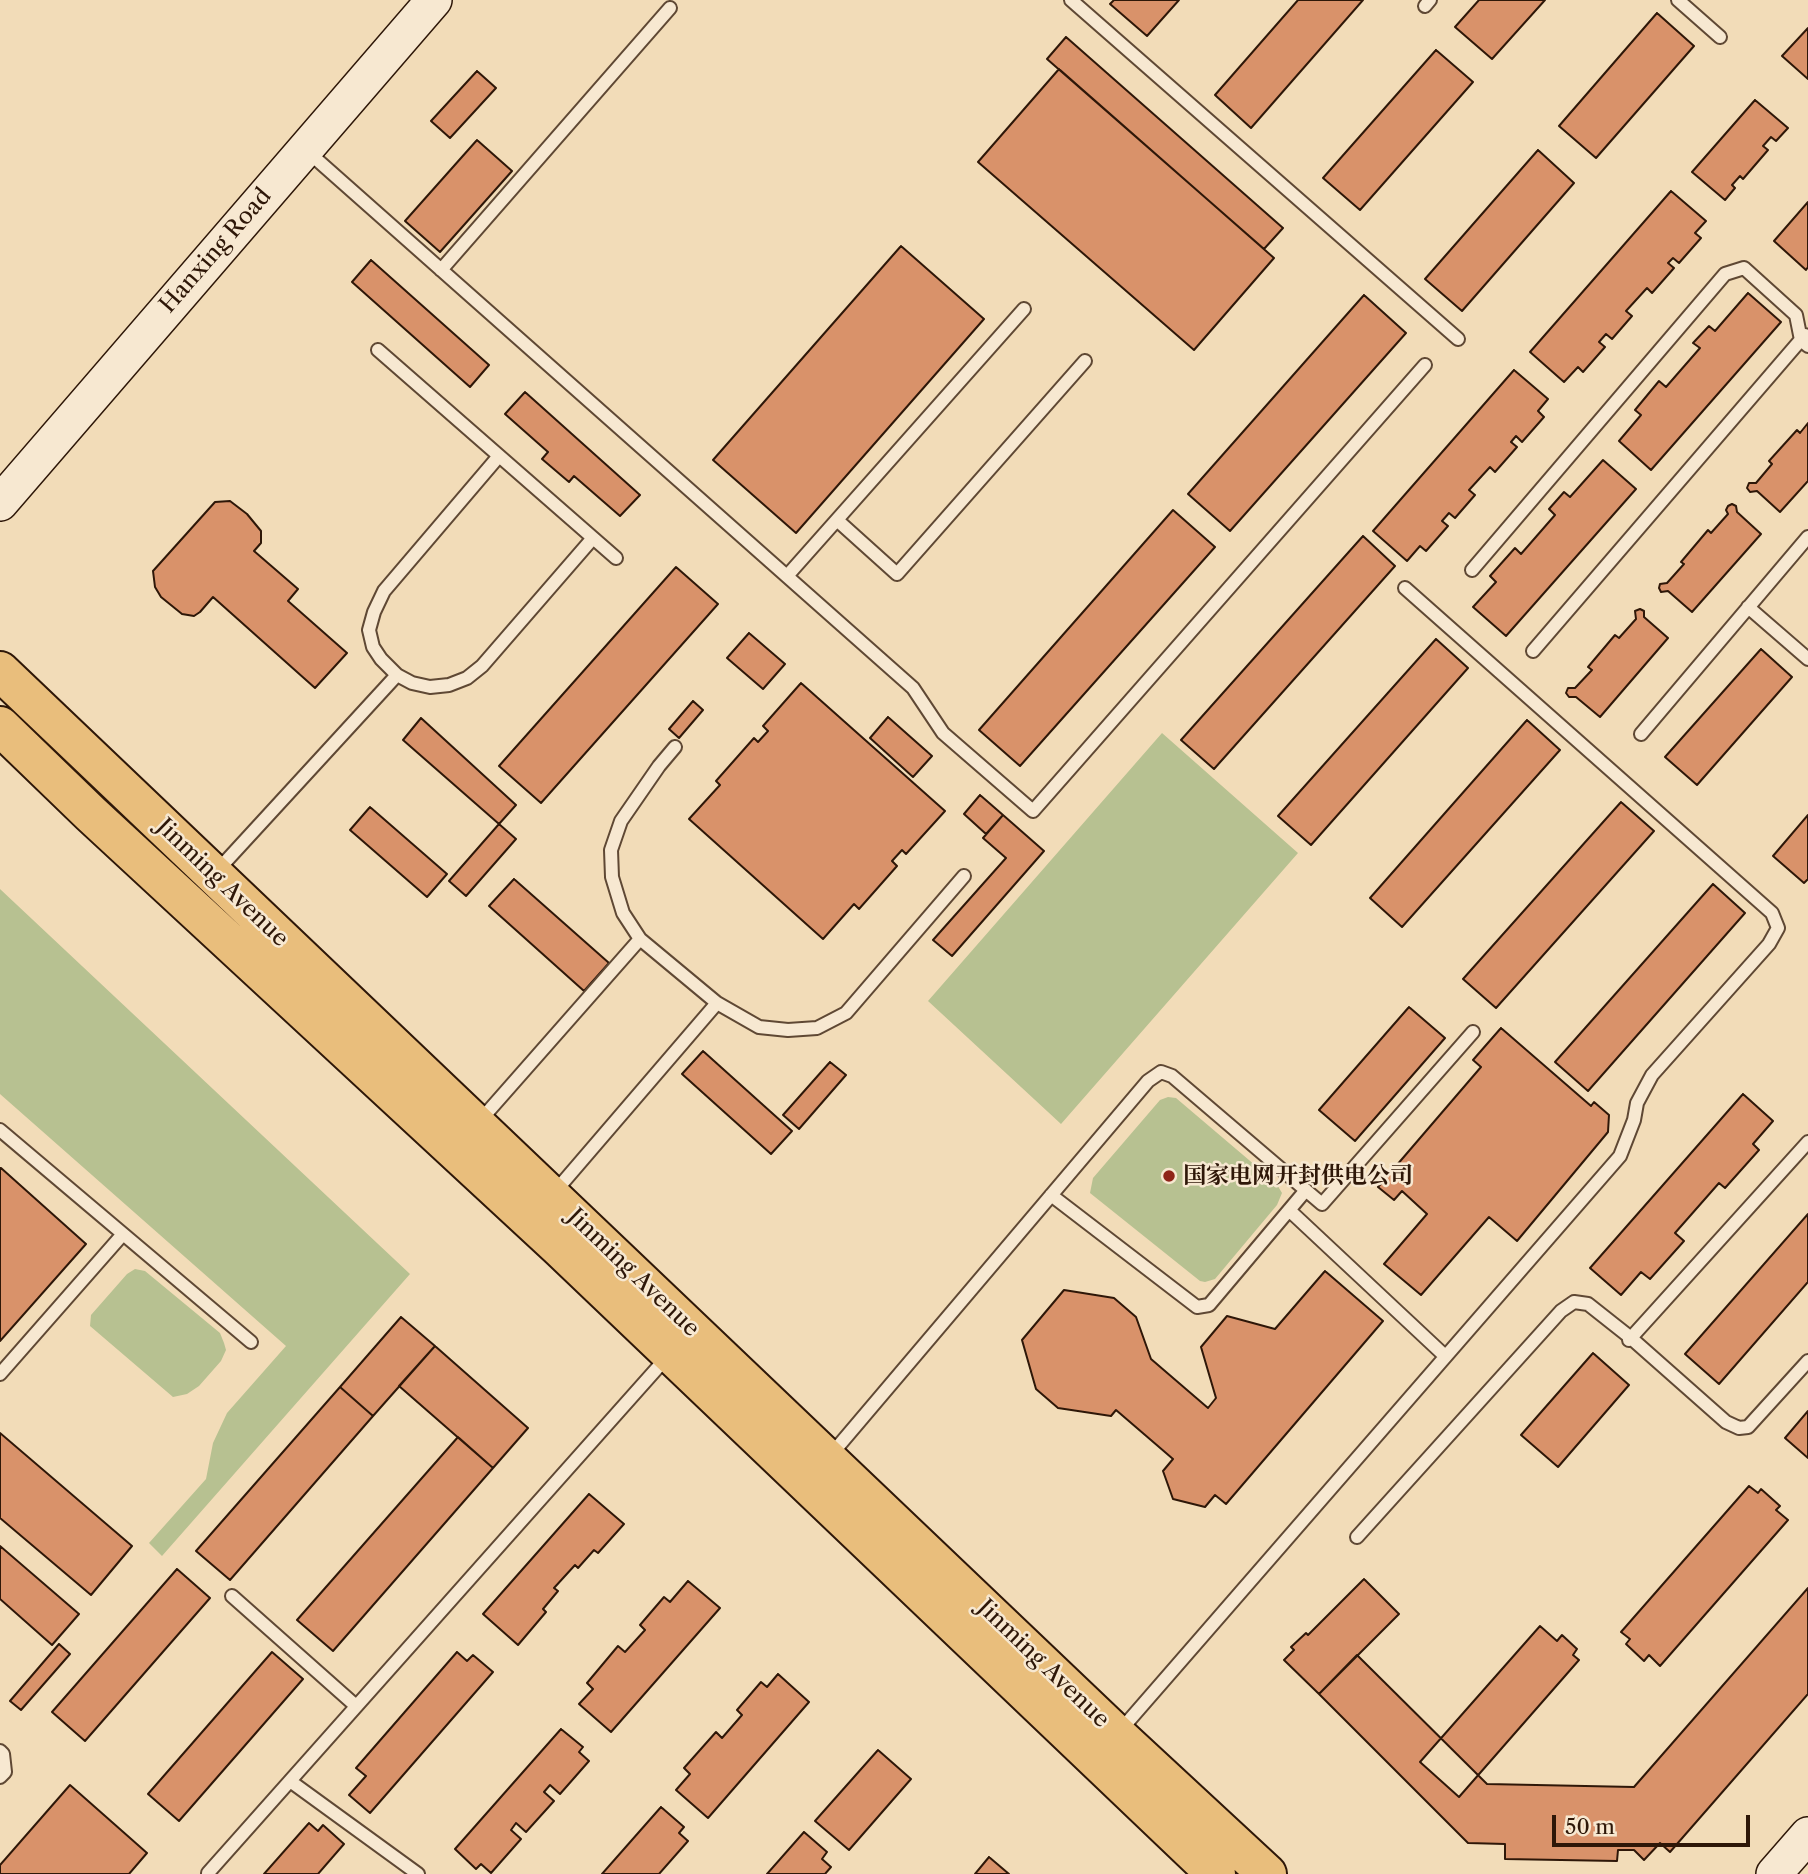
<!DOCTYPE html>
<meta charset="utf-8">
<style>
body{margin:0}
#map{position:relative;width:1808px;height:1874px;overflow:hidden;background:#f2dcb8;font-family:"Libre Caslon Text",serif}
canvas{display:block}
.scale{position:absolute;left:1552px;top:1815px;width:198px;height:32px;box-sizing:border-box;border:4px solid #2e1708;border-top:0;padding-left:9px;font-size:21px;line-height:24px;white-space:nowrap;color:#2e1708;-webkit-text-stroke:5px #f7e8d1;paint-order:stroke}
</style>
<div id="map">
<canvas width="1808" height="1874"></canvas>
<div class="scale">50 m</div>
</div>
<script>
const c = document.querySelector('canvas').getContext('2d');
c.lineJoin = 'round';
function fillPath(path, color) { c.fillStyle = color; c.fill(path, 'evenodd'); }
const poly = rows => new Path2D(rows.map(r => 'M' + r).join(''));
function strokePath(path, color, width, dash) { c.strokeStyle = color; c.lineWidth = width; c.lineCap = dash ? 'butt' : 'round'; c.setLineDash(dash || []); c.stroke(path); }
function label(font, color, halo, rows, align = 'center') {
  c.font = font + ' "Libre Caslon Text","Noto Serif SC",serif'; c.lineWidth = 5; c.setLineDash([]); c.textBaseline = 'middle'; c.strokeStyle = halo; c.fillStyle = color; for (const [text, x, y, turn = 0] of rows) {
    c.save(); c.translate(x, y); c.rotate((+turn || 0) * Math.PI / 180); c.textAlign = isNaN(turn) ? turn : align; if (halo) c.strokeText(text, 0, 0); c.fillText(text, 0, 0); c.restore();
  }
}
const green = poly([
 [1162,733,1298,853,1061,1124,928,1001],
 [0,889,410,1274,162,1556,149,1543,206,1479,213,1443,227,1413,286,1346,0,1094],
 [1168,1097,1176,1098,1276,1183,1282,1193,1277,1205,1215,1279,1205,1282,1200,1281,1090,1193,1093,1178,1160,1100],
 [135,1269,145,1271,220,1333,224,1343,226,1350,221,1361,199,1386,187,1394,173,1397,90,1326,91,1315,127,1274]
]);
const building = poly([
 [1114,0,1179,0,1147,36,1110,4,1114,0],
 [1298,0,1363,0,1251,128,1215,95,1298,0],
 [1479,0,1545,0,1492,59,1455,27,1479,0],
 [1657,13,1694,46,1596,158,1559,126,1657,13],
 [1808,28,1808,79,1782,56,1808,28],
 [1066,37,1283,228,1264,249,1047,59,1066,37],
 [1436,50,1473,82,1360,210,1323,178,1436,50],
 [1059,69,1274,258,1194,350,978,162,1059,69],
 [477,71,496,88,450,138,431,121,477,71],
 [1755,100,1788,128,1776,141,1771,137,1763,146,1768,150,1743,179,1740,176,1732,185,1735,188,1725,200,1692,172,1755,100],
 [477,140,512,171,440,252,405,221,477,140],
 [1538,150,1574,183,1462,311,1425,279,1538,150],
 [1671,191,1706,221,1695,233,1701,238,1679,263,1673,258,1668,263,1674,268,1652,293,1647,288,1626,311,1632,316,1612,339,1606,334,1599,342,1605,347,1583,372,1578,367,1564,382,1530,352,1671,191],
 [1808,202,1808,267,1806,270,1774,241,1808,202],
 [901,246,984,319,796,533,713,460,901,246],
 [371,260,489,365,470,387,352,282,371,260],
 [1748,293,1781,322,1651,470,1619,441,1641,415,1635,410,1659,381,1666,387,1700,348,1693,343,1709,326,1715,331,1748,293],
 [1364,295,1406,333,1230,531,1188,494,1364,295],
 [1514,370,1548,399,1538,411,1544,417,1522,442,1516,436,1511,442,1517,447,1495,472,1490,467,1469,490,1475,495,1455,518,1449,513,1442,521,1448,526,1426,551,1420,546,1407,561,1373,531,1514,370],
 [525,392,640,495,620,516,574,476,569,482,542,459,548,452,505,414,525,392],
 [1808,423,1808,481,1780,512,1757,491,1750,492,1747,488,1749,483,1756,483,1772,464,1769,461,1797,430,1800,433,1808,423],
 [1603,460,1636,489,1506,636,1473,607,1496,582,1490,576,1515,548,1521,554,1555,515,1549,509,1564,492,1570,497,1603,460],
 [230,501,247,514,261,531,261,543,254,551,298,589,288,601,347,653,315,688,213,597,200,612,194,616,182,614,161,597,155,587,153,571,215,502,230,501],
 [1732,504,1736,506,1737,512,1761,534,1692,612,1668,591,1661,592,1659,588,1660,584,1667,583,1684,564,1681,562,1708,530,1711,533,1728,514,1726,510,1728,506,1732,504],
 [1173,510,1215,547,1020,766,979,730,1173,510],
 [1363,536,1395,566,1214,769,1181,740,1363,536],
 [676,567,718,604,541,803,499,766,676,567],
 [1640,609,1644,611,1644,617,1668,638,1600,717,1576,697,1569,697,1566,693,1568,688,1575,688,1592,670,1588,667,1615,635,1619,638,1636,619,1635,611,1640,609],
 [749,633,785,664,763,689,727,658,749,633],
 [1436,639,1468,668,1311,845,1278,816,1436,639],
 [1761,649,1792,677,1697,785,1665,757,1761,649],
 [801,683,945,811,906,854,902,850,892,861,897,866,859,909,854,904,823,939,689,819,720,785,716,781,754,738,758,742,768,731,763,726,801,683],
 [693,701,703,710,679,738,669,729,693,701],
 [888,717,932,756,913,777,870,738,888,717],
 [421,718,516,805,499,824,403,740,421,718],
 [1527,720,1560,750,1402,927,1370,898,1527,720],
 [980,795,1003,815,986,834,964,814,980,795],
 [1621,802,1654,831,1496,1008,1463,979,1621,802],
 [370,807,447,874,427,897,350,830,370,807],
 [1003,815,1044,851,952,956,933,940,1006,858,983,838,1003,815],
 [1808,815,1808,879,1804,883,1773,856,1808,815],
 [499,824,516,839,466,896,449,881,499,824],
 [514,879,609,963,584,991,489,906,514,879],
 [1713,884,1745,913,1588,1091,1555,1062,1713,884],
 [1409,1007,1445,1038,1355,1141,1319,1110,1409,1007],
 [1501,1028,1591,1106,1594,1102,1609,1115,1608,1132,1517,1241,1489,1217,1421,1295,1384,1264,1427,1214,1402,1191,1394,1200,1378,1187,1481,1067,1473,1060,1501,1028],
 [703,1051,792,1131,771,1154,682,1074,703,1051],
 [830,1062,846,1075,799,1129,783,1115,830,1062],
 [1743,1094,1773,1121,1753,1144,1759,1150,1725,1188,1719,1183,1675,1233,1684,1241,1650,1279,1641,1272,1621,1295,1590,1268,1743,1094],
 [1,1168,86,1244,0,1341,0,1168,1,1168],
 [1808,1214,1808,1282,1719,1384,1685,1354,1808,1214],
 [1325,1271,1383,1321,1226,1504,1215,1495,1205,1507,1173,1499,1163,1471,1173,1459,1116,1410,1111,1416,1058,1408,1036,1389,1022,1340,1064,1290,1114,1298,1136,1317,1151,1359,1208,1408,1216,1398,1201,1347,1227,1316,1275,1329,1325,1271],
 [401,1317,435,1346,373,1416,340,1387,401,1317],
 [435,1346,528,1428,493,1468,399,1386,435,1346],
 [1593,1353,1629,1385,1558,1467,1521,1435,1593,1353],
 [340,1387,373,1416,230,1580,196,1551,340,1387],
 [1808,1411,1808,1458,1785,1438,1808,1411],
 [0,1433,132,1546,91,1595,0,1518,0,1433],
 [458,1437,493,1468,333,1651,297,1620,458,1437],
 [1749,1486,1758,1493,1761,1489,1780,1506,1776,1510,1788,1520,1660,1666,1649,1655,1644,1661,1626,1644,1630,1639,1621,1632,1749,1486],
 [589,1494,624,1524,598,1553,594,1550,578,1568,575,1565,554,1588,558,1591,543,1609,546,1612,518,1645,483,1614,589,1494],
 [0,1546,79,1614,52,1645,0,1599,0,1546],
 [177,1569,210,1598,85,1741,52,1712,177,1569],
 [1364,1579,1399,1614,1319,1694,1284,1660,1294,1650,1291,1647,1306,1633,1308,1635,1364,1579],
 [688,1581,720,1608,611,1732,579,1704,593,1689,587,1683,618,1646,625,1652,645,1630,640,1625,664,1597,670,1602,688,1581],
 [1808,1588,1808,1694,1670,1852,1660,1843,1644,1860,1634,1850,1618,1850,1617,1861,1505,1859,1505,1844,1468,1843,1319,1694,1357,1655,1487,1784,1634,1787,1808,1588],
 [1540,1626,1557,1641,1562,1635,1577,1649,1573,1655,1579,1660,1459,1797,1420,1762,1540,1626],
 [59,1644,70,1654,21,1710,10,1701,59,1644],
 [272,1652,303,1679,179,1821,148,1794,272,1652],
 [457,1652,467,1661,473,1655,493,1672,370,1813,349,1795,366,1776,356,1768,457,1652],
 [778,1674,809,1702,708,1818,676,1790,690,1774,684,1768,716,1732,722,1738,742,1715,737,1710,761,1682,767,1687,778,1674],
 [561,1729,583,1747,579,1752,589,1761,560,1794,550,1785,544,1792,554,1801,526,1832,516,1823,511,1830,521,1839,491,1873,481,1864,476,1869,455,1849,561,1729],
 [878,1750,911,1779,849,1850,815,1821,878,1750],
 [70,1785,147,1853,129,1874,0,1874,0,1865,70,1785],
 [661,1807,684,1827,679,1833,688,1841,659,1874,602,1874,661,1807],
 [309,1823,318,1831,323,1825,344,1844,318,1874,264,1874,309,1823],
 [804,1832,827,1852,822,1859,831,1867,825,1874,767,1874,804,1832],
 [989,1857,1009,1874,975,1874,989,1857]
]);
const lane = poly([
 [1071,0,1458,339],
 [1678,0,1720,37],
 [1425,6,1430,0],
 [306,150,913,688,943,733,1033,811,1425,365],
 [441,270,670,8],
 [378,350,616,558],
 [499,456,384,591,374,612,369,630,373,647,381,659,397,675,412,683,430,687,449,685,467,678,482,666,593,538],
 [837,520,897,574,1085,361],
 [1472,570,1725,274,1744,268,1796,315,1801,340,1808,346],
 [787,576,1024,309],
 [1748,607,1808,659],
 [1533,651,1805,335],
 [1641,734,1808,537],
 [675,747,659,766,621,821,611,850,612,877,623,913,640,939,717,1003,759,1027,788,1030,817,1028,846,1013,964,876],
 [217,871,397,675],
 [478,1123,640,939],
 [0,1130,251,1342],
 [553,1194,717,1003],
 [1051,1195,1197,1307,1209,1305,1306,1190],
 [1289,1210,1445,1356],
 [1629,1340,1808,1142],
 [0,1374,123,1234],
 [830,1456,1148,1081,1161,1072,1172,1076,1322,1204,1473,1032],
 [1357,1537,1561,1311,1574,1302,1588,1304,1631,1338,1726,1422,1739,1428,1748,1427,1808,1361],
 [232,1596,356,1706],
 [1119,1732,1620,1156,1634,1120,1637,1103,1652,1075,1769,944,1778,928,1772,913,1405,588],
 [0,1751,3,1754,5,1772,0,1777],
 [290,1781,418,1874],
 [208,1873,668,1356]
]);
const secondary = poly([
 [0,503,434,0],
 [1774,1874,1808,1835]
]);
const primary = poly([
 [0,671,1117,1735,1267,1874],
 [0,726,91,814,559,1247,1216,1874]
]);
const markers = [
 [1169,1176,7,"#8f2418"]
];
const streetNames = [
 ["Hanxing Road",216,251,-49],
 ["Jinming Avenue",222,883,44],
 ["Jinming Avenue",633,1273,44],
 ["Jinming Avenue",1043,1664,44]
];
const poiNames = [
 ["国家电网开封供电公司",1183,1176]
];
fillPath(green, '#b7c191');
fillPath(building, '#d9926a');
strokePath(building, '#2e1708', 2);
strokePath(lane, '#5f4834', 16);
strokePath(secondary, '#2e1708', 38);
strokePath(primary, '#2e1708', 42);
strokePath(lane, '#f7e8d1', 12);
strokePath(secondary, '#f7e8d1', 35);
strokePath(primary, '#e9be7c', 38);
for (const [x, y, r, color] of markers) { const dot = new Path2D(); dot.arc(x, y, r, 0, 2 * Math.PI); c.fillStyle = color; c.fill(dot); strokePath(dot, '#f7e8d1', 2.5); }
label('23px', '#2e1708', '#f7e8d1', streetNames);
label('bold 23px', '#2e1708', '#f7e8d1', poiNames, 'left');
</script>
